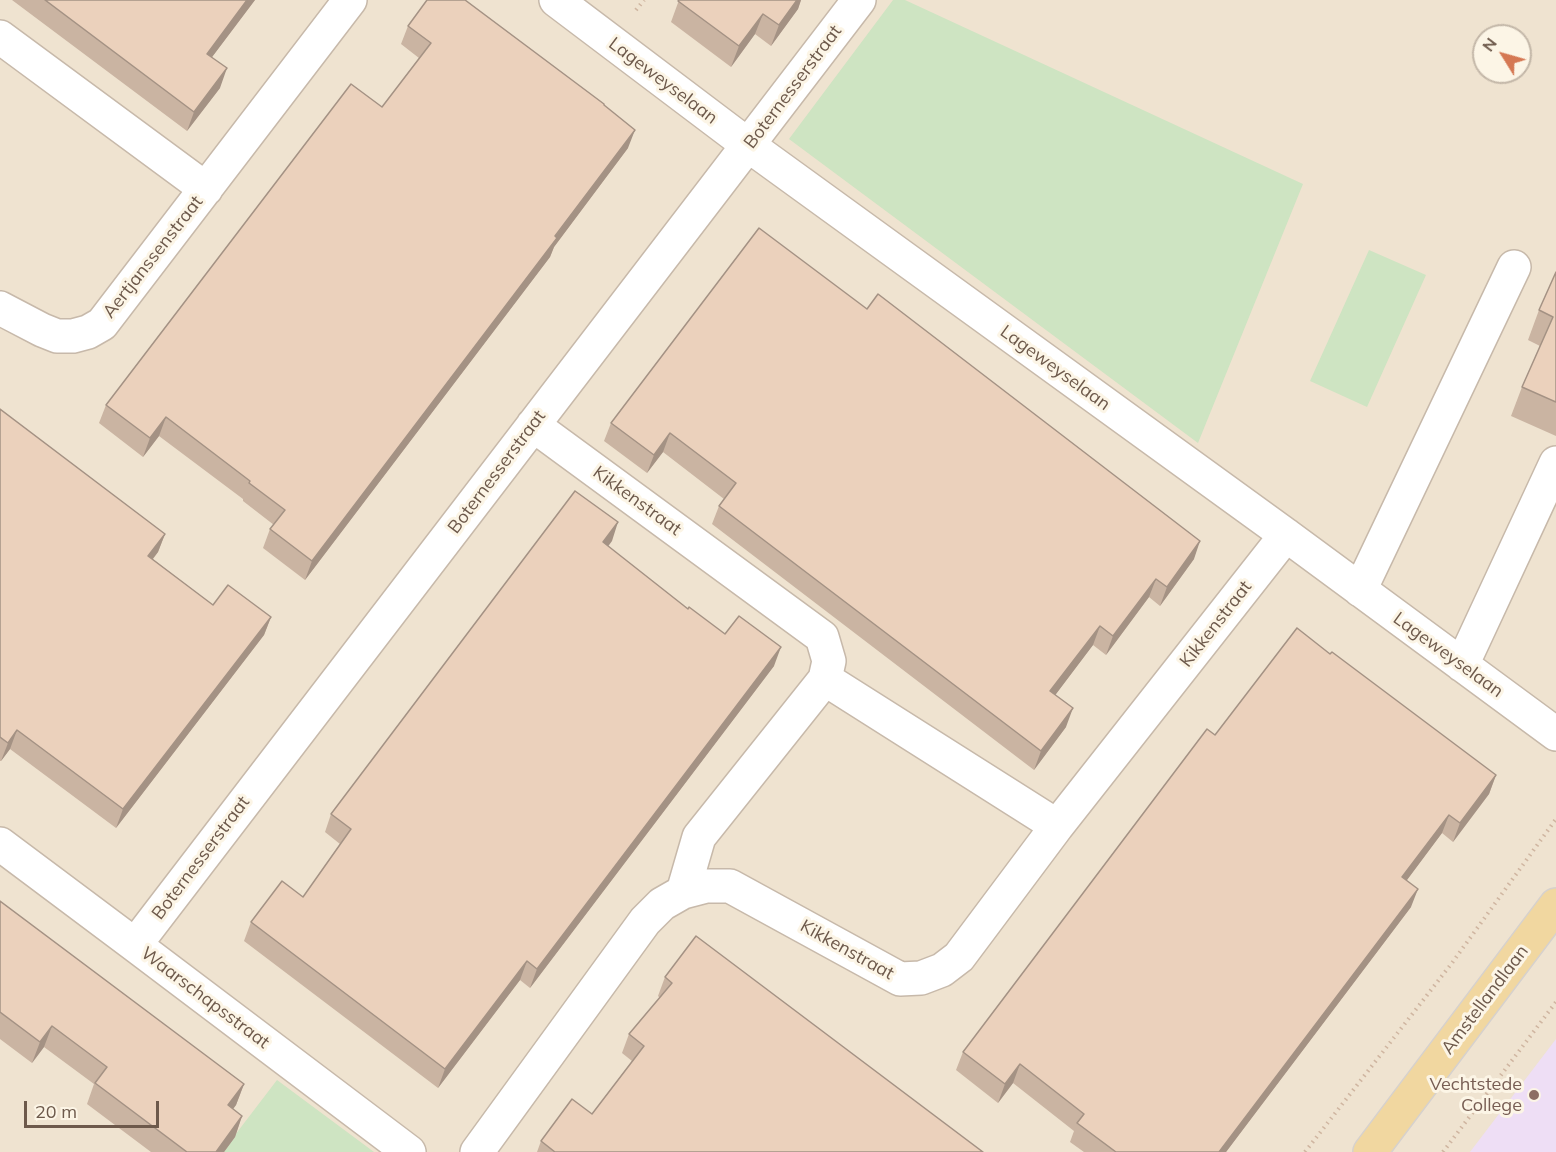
<!DOCTYPE html>
<style>
body{margin:0}
#map{position:relative;width:1556px;height:1152px;overflow:hidden;background:#f9f1e1;font-family:Mulish,sans-serif}
canvas{display:block}
.north{position:absolute;left:1472px;top:24px;width:60px;height:60px;box-sizing:border-box;background:#fcf5e6;border:2px solid #c3b7a8;border-radius:50%;rotate:307deg;font-size:16px;font-weight:700;line-height:24px;text-align:center;color:#6d594b}
.north::after{content:'';display:block;margin:auto;width:21px;height:27px;background:#d57853;clip-path:polygon(50% 0,100% 100%,50% 72%,0 100%)}
.scale{position:absolute;left:24px;top:1101px;width:135px;height:27px;box-sizing:border-box;border:3px solid #6d594b;border-top:0;padding-left:8px;font-size:18px;line-height:21px;white-space:nowrap;color:#6d594b;-webkit-text-stroke:4px #fcf5e6;paint-order:stroke}
</style>
<div id="map">
<canvas width="1556" height="1152"></canvas>
<div class="north">N</div>
<div class="scale">20 m</div>
</div>
<script>
const c = document.querySelector('canvas').getContext('2d');
c.lineJoin = 'round';
function fillPath(path, color) { c.fillStyle = color; c.fill(path, 'evenodd'); }
const poly = rows => new Path2D(rows.map(r => 'M' + r).join(''));
function strokePath(path, color, width, dash) { c.strokeStyle = color; c.lineWidth = width; c.lineCap = dash ? 'butt' : 'round'; c.setLineDash(dash || []); c.stroke(path); }
function label(font, color, halo, rows, align = 'center') {
  c.font = font + ' Mulish,sans-serif'; c.lineWidth = 6; c.setLineDash([]); c.textBaseline = 'middle'; c.strokeStyle = halo; c.fillStyle = color; for (const [text, x, y, turn = 0] of rows) {
    c.save(); c.translate(x, y); c.rotate((+turn || 0) * Math.PI / 180); c.textAlign = isNaN(turn) ? turn : align; if (halo) c.strokeText(text, 0, 0); c.fillText(text, 0, 0); c.restore();
  }
}
const residential = poly([
 [0,0,1556,0,1556,1152,0,1152],
 [1484,36,1520,36,1520,72,1484,72]
]);
const education = poly([
 [1556,1039,1556,1152,1470,1152]
]);
const green = poly([
 [893,0,905,0,1303,184,1198,443,789,139],
 [1369,250,1426,275,1367,407,1310,381],
 [277,1080,374,1152,222,1152]
]);
const path = poly([
 [636,10,644,0],
 [1305,1152,1452,963,1556,819],
 [1443,1152,1556,1002]
]);
const minor = poly([
 [556,0,748,145,1286,535,1556,734],
 [0,37,206,189],
 [0,308,42,330,57,336,73,336,88,332,102,324,350,0],
 [533,425,822,637,829,661,825,679,699,837,683,892],
 [1360,590,1514,267],
 [1462,665,1556,463],
 [825,679,1057,826],
 [0,844,135,945,409,1152],
 [135,945,859,0],
 [477,1152,645,921,662,904,683,892,706,886,730,886,900,979,921,978,942,970,959,957,1057,826,1286,535]
]);
const major = poly([
 [1370,1152,1556,905]
]);
const wall = poly([
 [12,0,255,0,212,57,220,88,187,131],
 [679,0,801,0,798,9,771,46,755,34,731,67,671,22],
 [408,26,604,105,628,148,554,247,550,257,305,580,263,548,270,529,274,525,243,501,243,499,159,436,143,457,99,423,106,405,382,107,419,58,401,44],
 [759,228,1194,559,1160,606,1149,597,1106,655,1093,645,1055,695,1066,727,1034,770,712,524,719,506,724,499,663,452,647,473,604,441,611,423],
 [1556,272,1556,436,1511,416,1522,387,1540,346,1528,340,1539,310],
 [0,409,165,534,158,552,153,559,213,605,271,617,264,635,116,828,10,749,1,761,0,761],
 [612,541,608,546,688,609,725,634,774,666,530,988,520,980,438,1088,244,941,251,922,303,897,340,844,325,832,331,814],
 [1330,654,1496,775,1489,794,1453,842,1442,833,1407,880,1411,907,1226,1152,1084,1152,1070,1142,1074,1131,1013,1083,998,1103,956,1070,963,1052,1215,735],
 [0,901,244,1084,236,1105,233,1109,242,1116,235,1137,224,1152,151,1152,87,1104,94,1084,44,1047,32,1063,0,1039],
 [665,977,983,1152,537,1152,541,1141,592,1114,632,1061,622,1053,629,1034,660,998,658,996]
]);
const shadedWall = poly([
 [247,0,255,0,200,73,207,54],
 [797,0,801,0,798,9,771,46,779,25],
 [763,14,755,34,731,67,739,46],
 [227,68,220,88,187,131,194,112],
 [635,130,628,148,554,247,550,257,305,580,312,561],
 [166,417,159,436,143,457,150,438],
 [670,433,663,452,647,473,654,455],
 [618,522,612,541,597,561,603,542],
 [165,534,158,552,141,574,148,556],
 [1200,541,1194,559,1160,606,1167,587],
 [1156,579,1149,597,1106,655,1113,636],
 [271,617,264,635,116,828,123,809],
 [1100,626,1093,645,1044,710,1050,691],
 [781,647,774,666,530,988,537,969],
 [1073,708,1066,727,1034,770,1041,751],
 [17,730,10,749,1,761,8,743],
 [1496,775,1489,794,1453,842,1460,823],
 [1449,815,1442,833,1395,896,1402,877],
 [1418,889,1411,907,1226,1152,1219,1152],
 [527,961,520,980,438,1088,445,1069],
 [52,1026,44,1047,32,1063,40,1042],
 [1020,1064,1013,1083,998,1103,1005,1084],
 [244,1084,236,1105,220,1126,228,1105],
 [242,1116,235,1137,224,1152,216,1152]
]);
const building = poly([
 [45,0,247,0,207,54,227,68,194,112,45,0],
 [427,0,465,0,604,104,604,105,635,130,555,236,557,238,312,561,270,529,285,510,249,483,250,481,166,417,150,438,106,405,351,84,382,107,431,43,408,26,427,0],
 [679,0,797,0,779,25,763,14,739,46,678,1,679,0],
 [759,228,867,309,878,294,1200,541,1167,587,1156,579,1113,636,1100,626,1050,691,1073,708,1041,751,719,506,736,483,670,433,654,455,611,423,759,228],
 [1556,272,1556,402,1522,387,1553,317,1539,310,1556,272],
 [0,409,165,534,148,556,213,605,228,585,271,617,123,809,17,730,8,743,0,737,0,409],
 [575,491,618,522,603,542,688,609,689,607,725,634,739,616,781,647,537,969,527,961,445,1069,251,922,282,881,303,897,351,829,331,814,575,491],
 [1297,628,1330,654,1332,652,1496,775,1460,823,1449,815,1402,877,1418,889,1219,1152,1116,1152,1077,1123,1084,1114,1020,1064,1005,1084,963,1052,1207,729,1215,735,1297,628],
 [0,901,244,1084,228,1105,242,1116,216,1152,187,1152,95,1083,107,1067,52,1026,40,1042,0,1012,0,901],
 [696,936,983,1152,555,1152,541,1141,572,1099,592,1114,644,1046,629,1034,672,983,665,977,696,936]
]);
const markers = [
 [1534,1095,6,"#8d6e63"]
];
const streetNames = [
 ["Lageweyselaan",663,81,37],
 ["Boternesserstraat",793,87,-53],
 ["Aertjanssenstraat",153,257,-52],
 ["Lageweyselaan",1055,368,36],
 ["Boternesserstraat",497,472,-53],
 ["Kikkenstraat",637,501,36],
 ["Kikkenstraat",1216,624,-52],
 ["Lageweyselaan",1448,655,36],
 ["Boternesserstraat",201,858,-53],
 ["Kikkenstraat",847,950,29],
 ["Waarschapsstraat",205,998,37],
 ["Amstellandlaan",1485,1000,-53]
];
const educationNames = [
 ["Vechtstede",1522,1085],
 ["College",1522,1106]
];
fillPath(residential, '#efe3d0');
fillPath(education, '#eedef5');
fillPath(green, '#cee4c2');
strokePath(minor, '#c7b9aa', 36);
strokePath(major, '#d6d1cd', 36);
strokePath(path, '#cfb5a0', 4, [1.5, 4.5]);
strokePath(minor, '#fff', 33);
strokePath(major, '#f1d7a0', 33);
fillPath(wall, '#cab4a2');
fillPath(shadedWall, '#a49284');
fillPath(building, '#ebd1bc');
strokePath(building, '#a49284', 1.5);
for (const [x, y, r, color] of markers) { const dot = new Path2D(); dot.arc(x, y, r, 0, 2 * Math.PI); c.fillStyle = color; c.fill(dot); strokePath(dot, '#fcf5e6', 2); }
label('18px', '#6d594b', '#fcf5e6', streetNames);
label('18px', '#785e54', '#fcf5e6', educationNames, 'right');
</script>
